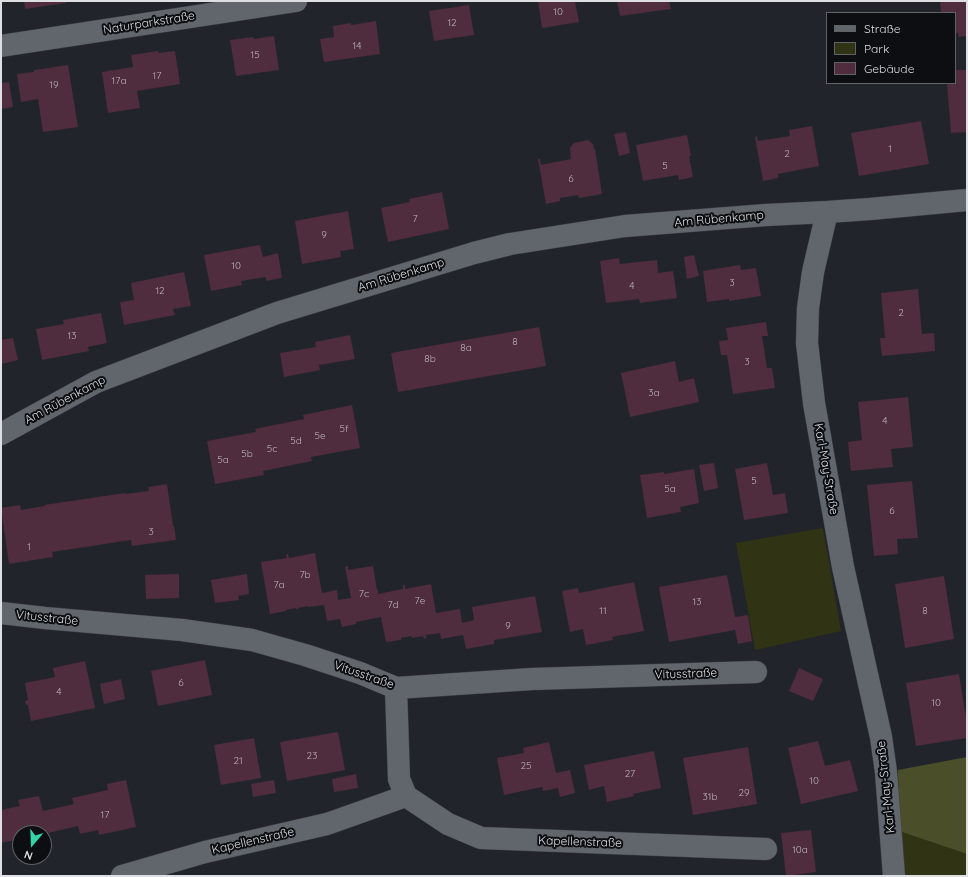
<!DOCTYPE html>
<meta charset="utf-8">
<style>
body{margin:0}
#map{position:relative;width:968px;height:877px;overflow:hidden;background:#21252b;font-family:Quicksand,sans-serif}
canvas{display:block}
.frame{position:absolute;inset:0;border:2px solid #dddfe3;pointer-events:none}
.legend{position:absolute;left:826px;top:12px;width:130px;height:72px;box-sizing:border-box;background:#0c0e11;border:1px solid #606265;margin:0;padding:5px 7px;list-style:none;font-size:12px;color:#dddfe3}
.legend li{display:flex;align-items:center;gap:8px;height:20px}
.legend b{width:20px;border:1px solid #606265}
.north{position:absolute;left:12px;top:825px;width:40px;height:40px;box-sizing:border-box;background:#0c0e11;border:1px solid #606265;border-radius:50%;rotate:199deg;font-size:11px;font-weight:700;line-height:16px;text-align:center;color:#dddfe3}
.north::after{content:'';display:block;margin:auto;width:14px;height:18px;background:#34d4a8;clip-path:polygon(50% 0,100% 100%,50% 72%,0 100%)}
</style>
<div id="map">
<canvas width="968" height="877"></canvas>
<div class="frame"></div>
<ul class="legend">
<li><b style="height:5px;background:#61666c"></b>Straße</li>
<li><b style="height:11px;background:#303414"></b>Park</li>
<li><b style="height:11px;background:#4f2c3e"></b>Gebäude</li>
</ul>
<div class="north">N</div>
</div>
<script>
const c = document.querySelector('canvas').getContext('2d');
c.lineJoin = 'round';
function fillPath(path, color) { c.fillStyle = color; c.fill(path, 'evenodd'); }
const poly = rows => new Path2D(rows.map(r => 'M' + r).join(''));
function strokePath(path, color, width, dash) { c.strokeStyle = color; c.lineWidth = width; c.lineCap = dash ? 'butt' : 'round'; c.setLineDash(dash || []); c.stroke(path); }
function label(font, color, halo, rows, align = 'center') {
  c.font = font + ' Quicksand,sans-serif'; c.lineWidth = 4; c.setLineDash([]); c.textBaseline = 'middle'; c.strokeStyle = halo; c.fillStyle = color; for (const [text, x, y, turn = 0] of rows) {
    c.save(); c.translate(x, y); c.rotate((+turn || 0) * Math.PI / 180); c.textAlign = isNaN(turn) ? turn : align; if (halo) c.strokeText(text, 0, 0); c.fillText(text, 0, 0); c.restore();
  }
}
const green = poly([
 [823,528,841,631,755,650,736,543],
 [899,831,967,854,967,876,903,876]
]);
const forest = poly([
 [967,757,967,854,899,831,898,770]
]);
const building = poly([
 [24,1,66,1,66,3,25,9],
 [538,1,575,1,579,22,542,28],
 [617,1,669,1,671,9,620,16],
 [940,1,967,1,967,36,959,37,958,33,955,33,955,13,941,13],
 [469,5,474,35,434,41,429,11],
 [376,21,380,54,324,62,320,39,334,37,333,26,351,23,351,25],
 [274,36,279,70,236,76,230,40,253,37,254,39],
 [158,51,159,53,175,51,180,84,137,91,140,108,108,113,102,72,133,67,131,55],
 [68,65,78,127,43,132,38,99,21,102,17,74,34,72,34,70],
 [955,70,967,70,967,132,951,133,947,83,955,83],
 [9,82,13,107,1,109,1,83],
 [921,121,929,164,859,176,851,133],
 [812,126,819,166,778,174,778,178,763,181,755,137,757,136,758,141,790,136,789,130],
 [626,132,630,153,619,156,614,134],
 [687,135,691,156,689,156,693,177,679,180,678,175,643,181,636,145],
 [588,140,593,144,594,149,595,149,602,194,579,198,578,195,560,198,560,201,546,204,538,159,540,159,541,165,571,159,570,148,574,143],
 [442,192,449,229,388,242,381,208,410,202,409,199],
 [348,211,354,249,340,251,341,257,302,264,295,221],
 [260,245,263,257,278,253,282,278,266,281,266,277,241,281,242,285,211,291,204,255],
 [694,255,699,276,687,279,684,257],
 [619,258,620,264,657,260,658,273,673,271,677,298,640,303,639,299,606,303,600,261],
 [740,265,741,270,756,268,761,296,729,301,729,299,707,302,703,271],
 [184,272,191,306,173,309,175,315,124,325,120,302,134,300,131,283],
 [918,289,922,334,934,333,935,351,882,356,880,338,885,338,881,293],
 [101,313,107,343,88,347,89,351,42,360,36,329,64,324,63,320],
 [766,322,768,336,762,336,767,368,772,368,775,388,733,394,727,355,721,355,719,341,728,340,726,328],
 [539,327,546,366,398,392,391,353],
 [350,335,355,359,319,365,320,370,284,377,280,353,316,347,315,342],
 [13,338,18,360,1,364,1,340],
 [675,361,679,382,694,378,699,402,630,417,621,373],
 [908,397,913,447,891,449,893,467,851,471,848,442,862,440,858,402],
 [352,405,360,448,311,457,312,461,263,471,264,475,215,484,207,441,256,432,255,429,304,419,303,415],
 [714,463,718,488,704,491,699,465],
 [767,463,773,495,785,493,788,513,744,520,735,469],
 [694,469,699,503,680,507,681,512,647,518,640,475,664,472,664,474],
 [912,481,918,538,897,539,898,554,874,556,867,485],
 [167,484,173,526,174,526,176,540,132,546,131,540,52,552,53,557,9,564,1,508,20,505,21,510,45,506,44,505,125,493,125,494,149,491,148,487],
 [315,553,322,593,337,590,338,600,351,598,345,567,348,566,348,570,373,566,377,590,378,589,378,594,403,589,403,585,405,585,405,589,431,584,436,613,460,609,462,623,474,620,472,607,535,596,542,632,494,640,494,644,466,649,463,635,441,639,440,633,426,635,427,638,424,639,423,636,412,638,411,636,401,638,401,640,386,642,381,617,356,622,356,624,342,627,340,619,327,621,324,605,308,607,308,606,298,608,298,609,296,609,296,608,286,610,286,611,270,614,261,562,287,558,286,554,288,554,289,558],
 [179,574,179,598,146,599,145,575],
 [247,574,249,594,238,596,239,600,215,603,211,580],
 [727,575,735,617,748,615,752,641,738,644,735,630,669,642,659,587],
 [944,576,954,639,905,648,895,584],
 [634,582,644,631,612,637,613,640,586,645,583,629,570,632,562,591,578,588,579,593],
 [205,660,212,695,158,706,151,671],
 [85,661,95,708,31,721,28,705,26,705,25,701,28,700,25,683,55,677,53,668],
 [799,668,823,679,813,701,789,691],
 [959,674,967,723,967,738,916,746,906,683],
 [121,679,125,699,104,704,100,684],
 [338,732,345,770,287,781,280,742],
 [254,738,261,778,221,785,214,745],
 [818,741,825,766,850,760,858,791,801,804,788,748],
 [549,742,556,773,570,770,575,793,560,797,558,788,543,791,542,787,504,795,497,758,524,753,523,748],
 [748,747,757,804,693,815,683,758],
 [654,751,661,788,633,794,634,796,607,802,604,786,589,790,584,765],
 [356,774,358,788,334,792,332,779],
 [126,780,136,827,99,835,98,830,80,834,78,826,44,834,44,833,20,833,20,839,1,843,1,810,20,806,18,800,39,796,43,811,74,804,72,798,108,790,107,784],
 [274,780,276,793,253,797,251,784],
 [811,830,816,872,786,876,781,833]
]);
const minor = poly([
 [1,46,296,1],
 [1,434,96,382,277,313,474,253,510,244,625,226,766,215,827,212],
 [1,613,45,618,182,630,252,640,305,655,360,673,396,688,532,679,756,672],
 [396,688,399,779,406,796],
 [122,876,205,852,327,824,406,796,448,824,481,838,766,849],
 [894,876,886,772,881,737,858,634,843,567,814,403,807,343,808,308,813,272,827,212,870,209,967,200]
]);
const numberNames = [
 ["10",558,12],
 ["12",452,23],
 ["14",357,46],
 ["15",255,55],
 ["17",157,76],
 ["17a",119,81],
 ["19",54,85],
 ["1",890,149],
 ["2",787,154],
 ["5",665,166],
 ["6",571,179],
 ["7",415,219],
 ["9",324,235],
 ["10",236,266],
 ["3",732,283],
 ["4",632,286],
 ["12",160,291],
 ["2",901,313],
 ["13",72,336],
 ["8",515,342],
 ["8a",466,348],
 ["8b",430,359],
 ["3",747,362],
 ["3a",654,393],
 ["4",885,421],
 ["5f",344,429],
 ["5e",320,436],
 ["5d",296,441],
 ["5c",272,449],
 ["5b",247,454],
 ["5a",223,460],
 ["5",754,481],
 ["5a",670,489],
 ["6",892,511],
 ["3",151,532],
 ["1",29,547],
 ["7b",305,575],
 ["7a",279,585],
 ["7c",364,594],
 ["7e",420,601],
 ["13",697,602],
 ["7d",393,605],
 ["11",603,611],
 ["8",925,611],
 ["9",508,626],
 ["6",181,683],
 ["4",59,692],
 ["10",936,703],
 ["23",312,756],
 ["21",238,761],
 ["25",526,766],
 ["27",630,774],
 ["10",814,781],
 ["29",744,793],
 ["31b",710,797],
 ["17",105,815],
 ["10a",800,850]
];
const streetNames = [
 ["Naturparkstraße",149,23,-9],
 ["Am Rübenkamp",719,219,-5],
 ["Am Rübenkamp",401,275,-17],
 ["Am Rübenkamp",65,400,-28],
 ["Karl-May-Straße",826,469,80],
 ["Vitusstraße",47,618,6],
 ["Vitusstraße",686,674,-2],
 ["Vitusstraße",364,675,19],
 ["Karl-May-Straße",886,787,-96],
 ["Kapellenstraße",253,841,-13],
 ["Kapellenstraße",580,842,2]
];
fillPath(green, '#303414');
fillPath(forest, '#4a4f29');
fillPath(building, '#4f2c3e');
strokePath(minor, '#3d4045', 23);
strokePath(minor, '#61666c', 22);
label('10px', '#bab2ba', null, numberNames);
label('12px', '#dddfe3', '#0c0e11', streetNames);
</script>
